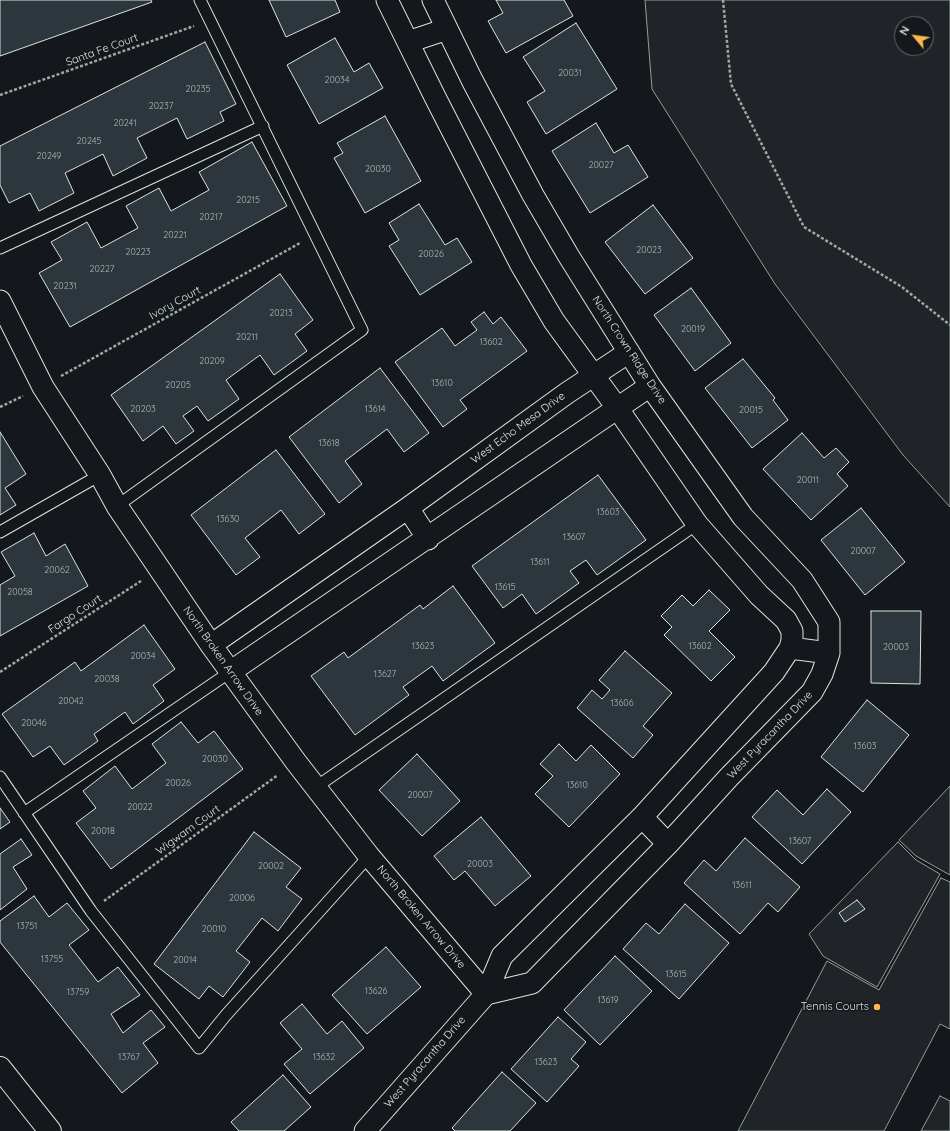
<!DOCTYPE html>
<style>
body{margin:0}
#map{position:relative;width:950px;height:1131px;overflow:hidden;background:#14181c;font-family:Quicksand,sans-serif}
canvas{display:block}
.north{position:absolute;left:894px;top:16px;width:40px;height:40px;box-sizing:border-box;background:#14181c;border:1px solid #626a69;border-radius:50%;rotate:299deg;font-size:11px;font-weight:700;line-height:16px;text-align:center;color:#d8e6dc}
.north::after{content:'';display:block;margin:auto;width:14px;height:18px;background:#ffb74d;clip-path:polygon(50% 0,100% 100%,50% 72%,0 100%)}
</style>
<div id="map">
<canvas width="950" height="1131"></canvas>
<div class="north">N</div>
</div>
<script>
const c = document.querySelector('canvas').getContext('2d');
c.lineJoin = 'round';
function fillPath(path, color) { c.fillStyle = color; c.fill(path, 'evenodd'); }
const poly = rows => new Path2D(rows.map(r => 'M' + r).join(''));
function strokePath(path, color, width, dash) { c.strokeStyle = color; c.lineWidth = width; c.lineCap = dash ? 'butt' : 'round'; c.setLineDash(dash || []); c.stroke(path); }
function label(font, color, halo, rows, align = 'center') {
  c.font = font + ' Quicksand,sans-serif'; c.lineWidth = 3; c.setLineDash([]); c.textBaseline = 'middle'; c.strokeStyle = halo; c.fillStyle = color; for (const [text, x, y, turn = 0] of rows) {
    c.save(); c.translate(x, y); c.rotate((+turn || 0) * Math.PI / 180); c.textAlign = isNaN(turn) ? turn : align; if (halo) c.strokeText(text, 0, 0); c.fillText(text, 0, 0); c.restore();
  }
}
const green = poly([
 [645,0,950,0,950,507,903,455,775,284,652,89,645,0],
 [902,24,926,24,926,48,902,48,902,24],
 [950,786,950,875,916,856,899,840,950,786],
 [898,842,916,860,940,874,877,987,823,956,809,934,898,842],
 [941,878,950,882,950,1029,940,1024,884,1131,738,1131,827,961,879,990,941,878],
 [940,1096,950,1101,950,1131,921,1131,940,1096]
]);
const building = poly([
 [0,0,151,0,152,2,0,56,0,0],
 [269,0,335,0,340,12,286,37,269,0],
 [496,0,564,0,573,16,506,53,488,21,503,13,496,0],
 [576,23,617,89,546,134,527,102,545,91,523,57,576,23],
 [335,38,354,72,369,63,383,88,319,124,287,65,335,38],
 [205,42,236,104,220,112,224,121,187,139,177,118,137,138,147,158,113,176,103,154,65,173,74,193,39,211,30,193,9,203,0,185,0,146,205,42],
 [385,116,421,181,365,213,334,158,343,153,337,143,385,116],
 [596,123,614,153,628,145,648,177,590,213,552,151,596,123],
 [252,142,287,206,70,327,39,273,62,260,51,242,87,222,101,248,138,228,126,206,159,188,171,211,209,190,199,172,252,142],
 [419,204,445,245,457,238,472,262,420,295,389,246,399,240,389,223,419,204],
 [653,205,693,258,645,294,605,242,653,205],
 [280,274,313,320,295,334,307,351,274,375,260,355,226,380,239,399,208,421,197,406,183,416,194,431,176,444,163,426,143,441,111,395,280,274],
 [691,288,731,343,695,371,654,315,691,288],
 [484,312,493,324,501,317,527,351,460,400,467,409,443,427,395,362,442,328,455,346,477,330,471,322,484,312],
 [743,359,775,398,773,400,788,420,752,448,705,388,743,359],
 [380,368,429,433,404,452,387,429,345,461,362,484,339,503,289,437,380,368],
 [0,432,26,474,5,488,16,505,0,515,0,432],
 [802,433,824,458,836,448,849,462,837,474,848,486,811,520,763,469,802,433],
 [276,450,325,514,299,534,281,510,245,538,260,557,236,575,191,515,276,450],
 [598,475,646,540,597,575,586,560,570,571,579,583,536,614,522,594,503,608,472,566,598,475],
 [861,508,905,562,865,595,821,540,861,508],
 [34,533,46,556,65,544,88,586,0,636,0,585,15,576,1,552,34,533],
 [453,586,495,643,443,681,432,666,403,687,409,695,355,735,311,676,344,652,348,658,420,605,423,609,453,586],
 [709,590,730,610,709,631,735,657,711,681,664,635,672,627,661,616,682,595,693,606,709,590],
 [871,611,921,611,920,684,871,683,871,611],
 [144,625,175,669,153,685,164,701,133,724,125,712,94,734,98,741,64,765,50,746,33,757,2,714,75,662,81,671,144,625],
 [625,651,672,693,643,726,653,735,633,758,577,708,592,690,602,699,610,690,599,680,625,651],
 [867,700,909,735,863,792,821,757,867,700],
 [181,722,198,743,214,731,243,769,111,869,76,823,96,808,83,791,115,766,132,789,166,763,152,744,181,722],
 [559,744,576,761,591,745,620,774,569,827,535,794,553,776,540,764,559,744],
 [417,754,460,801,422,836,379,790,417,754],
 [827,789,851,812,802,864,752,817,777,790,803,815,827,789],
 [0,808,10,822,0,829,0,808],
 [481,817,531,876,495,906,465,871,454,880,434,856,481,817],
 [254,832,301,868,286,887,302,899,278,931,262,918,236,951,250,962,223,997,209,986,199,999,154,964,254,832],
 [745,838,800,887,778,912,768,903,740,934,684,883,704,860,716,871,745,838],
 [21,839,32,855,13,867,27,889,0,910,0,854,21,839],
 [34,896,49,917,67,903,89,930,69,945,98,982,118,967,140,995,111,1014,123,1033,151,1010,165,1027,143,1043,158,1063,122,1093,0,942,0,921,34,896],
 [857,900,865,909,845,922,839,913,857,900],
 [685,904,729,943,679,999,623,949,646,923,659,934,685,904],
 [386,947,421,987,367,1034,332,995,386,947],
 [615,956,652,991,600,1045,564,1010,615,956],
 [302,1004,327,1034,342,1021,364,1048,310,1094,284,1064,302,1049,280,1023,302,1004],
 [558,1017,586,1042,571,1059,579,1066,547,1102,511,1069,558,1017],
 [502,1072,536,1103,510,1131,455,1131,452,1128,502,1072],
 [283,1075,311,1107,284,1131,239,1131,231,1122,283,1075]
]);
const path = poly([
 [723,0,731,84,804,227,902,287,950,325],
 [0,95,194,26],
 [61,376,300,243],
 [0,407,23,396],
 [0,672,141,581],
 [104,901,278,775]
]);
const lane = poly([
 [0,248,263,126],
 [117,506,362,330,200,0],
 [0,532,100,475],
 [0,777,91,911,199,1048,226,1015,369,856],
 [316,787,697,524],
 [24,813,230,672]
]);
const street = poly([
 [433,0,472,80,533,195,568,255,650,386,743,517,802,580,829,622,829,653,822,674,812,692,729,777,668,844,532,983,486,994],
 [408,42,447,29],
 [0,301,43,387,100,475,117,506,211,645,296,762,369,856,486,994],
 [408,508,428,539],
 [211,645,408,508,567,393,629,352],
 [790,648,829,653],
 [230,672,650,386],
 [642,817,668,844],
 [365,1131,486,994,502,956,642,817,774,672,790,648,792,640,792,631,786,620,759,595,697,524,618,409,554,321,521,265,435,97,387,0]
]);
const secondary = poly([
 [0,1068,50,1131]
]);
const markers = [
 [877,1007,4,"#ffb74d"]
];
const numberNames = [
 ["20031",570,73],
 ["20034",337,80],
 ["20235",198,89],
 ["20237",161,106],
 ["20241",125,123],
 ["20245",89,141],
 ["20249",49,156],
 ["20027",601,165],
 ["20030",378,169],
 ["20215",248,200],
 ["20217",211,217],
 ["20221",175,235],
 ["20023",649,250],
 ["20223",138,252],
 ["20026",431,254],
 ["20227",102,269],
 ["20231",65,286],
 ["20213",281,313],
 ["20019",693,329],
 ["20211",247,337],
 ["13602",491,342],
 ["20209",212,361],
 ["13610",442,383],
 ["20205",178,385],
 ["20203",143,409],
 ["13614",375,409],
 ["20015",751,410],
 ["13618",329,443],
 ["20011",808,480],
 ["13603",608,512],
 ["13630",228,519],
 ["13607",574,537],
 ["20007",863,551],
 ["13611",540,562],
 ["20062",57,570],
 ["13615",505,587],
 ["20058",20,592],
 ["13623",423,646],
 ["13602",700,646],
 ["20003",896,647],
 ["20034",143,656],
 ["13627",385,674],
 ["20038",107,679],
 ["20042",71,701],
 ["13606",622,703],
 ["20046",34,723],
 ["13603",865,746],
 ["20030",215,759],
 ["20026",178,783],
 ["13610",577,785],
 ["20007",420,795],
 ["20022",140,807],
 ["20018",103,831],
 ["13607",800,841],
 ["20003",480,864],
 ["20002",271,866],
 ["13611",742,885],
 ["20006",242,898],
 ["13751",27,926],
 ["20010",214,929],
 ["13755",52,959],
 ["20014",185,960],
 ["13615",676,974],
 ["13626",376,991],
 ["13759",78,992],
 ["13619",608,1000],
 ["13767",129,1057],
 ["13632",324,1057],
 ["13623",546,1062]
];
const streetNames = [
 ["Santa Fe Court",102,50,-20],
 ["Ivory Court",175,303,-29],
 ["North Crown Ridge Drive",629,350,57],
 ["West Echo Mesa Drive",518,428,-36],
 ["Fargo Court",75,614,-33],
 ["North Broken Arrow Drive",223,661,55],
 ["West Pyracantha Drive",770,735,-46],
 ["Wigwam Court",188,830,-36],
 ["North Broken Arrow Drive",421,917,50],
 ["West Pyracantha Drive",425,1062,-49]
];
const poiNames = [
 ["Tennis Courts",869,1007]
];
fillPath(green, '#202428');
strokePath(green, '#939e99', 1);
fillPath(building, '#2c363c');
strokePath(building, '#d8e6dc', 1);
strokePath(lane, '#d8e6dc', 13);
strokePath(street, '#d8e6dc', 23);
strokePath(secondary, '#d8e6dc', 24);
strokePath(path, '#9da8a2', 2.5, [3, 2]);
strokePath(lane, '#14181c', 11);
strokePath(street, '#14181c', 21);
strokePath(secondary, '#14181c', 22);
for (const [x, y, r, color] of markers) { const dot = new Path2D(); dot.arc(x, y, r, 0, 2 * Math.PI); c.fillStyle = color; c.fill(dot); strokePath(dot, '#14181c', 1.5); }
label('9px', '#adbab4', null, numberNames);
label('11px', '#d8e6dc', '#14181c', streetNames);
label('11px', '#d8e6dc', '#14181c', poiNames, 'right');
</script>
